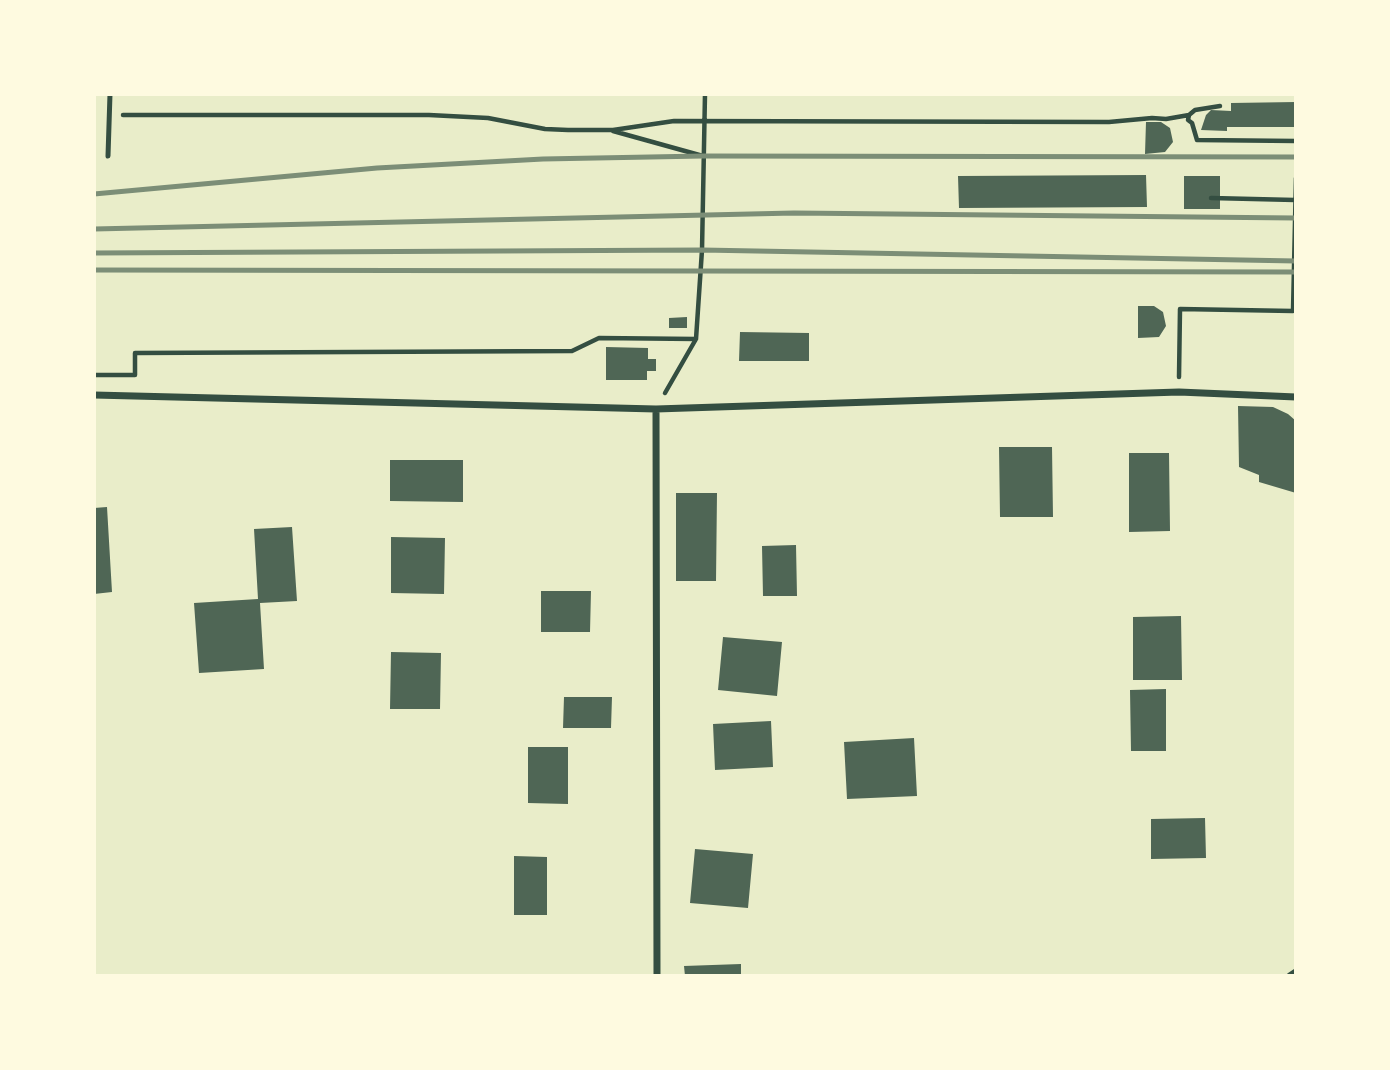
<!DOCTYPE html>
<style>
body{margin:0}
#map{position:relative;width:1390px;height:1070px;overflow:hidden;background:#e9edc9;font-family:Roboto,sans-serif}
canvas{display:block}
.frame{position:absolute;inset:0;border:96px solid #fefae0;pointer-events:none}
</style>
<div id="map">
<canvas width="1390" height="1070"></canvas>
<div class="frame"></div>
</div>
<script>
const c = document.querySelector('canvas').getContext('2d');
c.lineJoin = 'round';
function fillPath(path, color) { c.fillStyle = color; c.fill(path, 'evenodd'); }
const poly = rows => new Path2D(rows.map(r => 'M' + r).join(''));
function strokePath(path, color, width, dash) { c.strokeStyle = color; c.lineWidth = width; c.lineCap = dash ? 'butt' : 'round'; c.setLineDash(dash || []); c.stroke(path); }
const building = poly([
 [1296,102,1296,127,1227,127,1227,131,1201,130,1206,115,1211,110,1231,111,1231,103],
 [1146,122,1161,122,1170,128,1173,142,1165,152,1145,154],
 [1146,175,1147,207,959,208,958,176],
 [1184,176,1220,176,1220,209,1184,209],
 [1138,306,1154,306,1163,312,1166,326,1159,337,1138,338],
 [687,317,687,328,669,328,669,318],
 [740,332,809,333,809,361,739,361],
 [606,347,648,348,648,359,656,359,656,371,647,371,647,380,606,380],
 [1238,406,1273,407,1288,414,1296,421,1296,493,1259,482,1259,475,1239,467],
 [999,447,1052,447,1053,517,1000,517],
 [1129,453,1169,453,1170,531,1129,532],
 [390,460,463,460,463,502,390,501],
 [676,493,717,493,716,581,676,581],
 [107,507,112,592,94,594,94,508],
 [292,527,297,601,260,603,264,669,199,673,194,603,258,599,254,529],
 [391,537,445,538,444,594,391,593],
 [796,545,797,596,763,596,762,546],
 [541,591,591,591,590,632,541,632],
 [1181,616,1182,680,1133,680,1133,617],
 [723,637,782,642,777,696,718,690],
 [391,652,441,653,440,709,390,709],
 [1166,689,1166,751,1131,751,1130,690],
 [564,697,612,697,611,728,563,728],
 [771,721,773,767,715,770,713,724],
 [914,738,917,796,847,799,844,742],
 [528,747,568,747,568,804,528,803],
 [1205,818,1206,858,1151,859,1151,819],
 [695,849,753,854,748,908,690,903],
 [514,856,547,857,547,915,514,915],
 [741,964,741,976,685,976,684,966]
]);
const path = poly([
 [1220,106,1195,110,1189,115,1188,120,1192,123,1197,140,1296,141],
 [123,115,429,115,488,118,545,129,568,130,613,130,674,121,1109,122,1152,118,1166,119,1189,115],
 [613,131,703,156],
 [1211,198,1295,200],
 [94,375,135,375,135,353,572,351,599,338,696,339],
 [1179,377,1180,309,1293,311,1296,178],
 [665,393,696,339,702,250,705,94]
]);
const service = poly([
 [108,156,110,94]
]);
const minor = poly([
 [94,395,656,409,1179,392,1296,397],
 [656,409,657,976],
 [1290,976,1296,972]
]);
const rail = poly([
 [94,194,377,168,543,159,703,156,1296,157],
 [94,229,794,213,1296,218],
 [94,253,702,250,1296,261],
 [94,270,1296,272]
]);
fillPath(building, '#4f6655');
strokePath(path, '#344e41', 4.5);
strokePath(service, '#344e41', 5);
strokePath(minor, '#344e41', 7);
strokePath(rail, '#7c8e77', 5);
</script>
